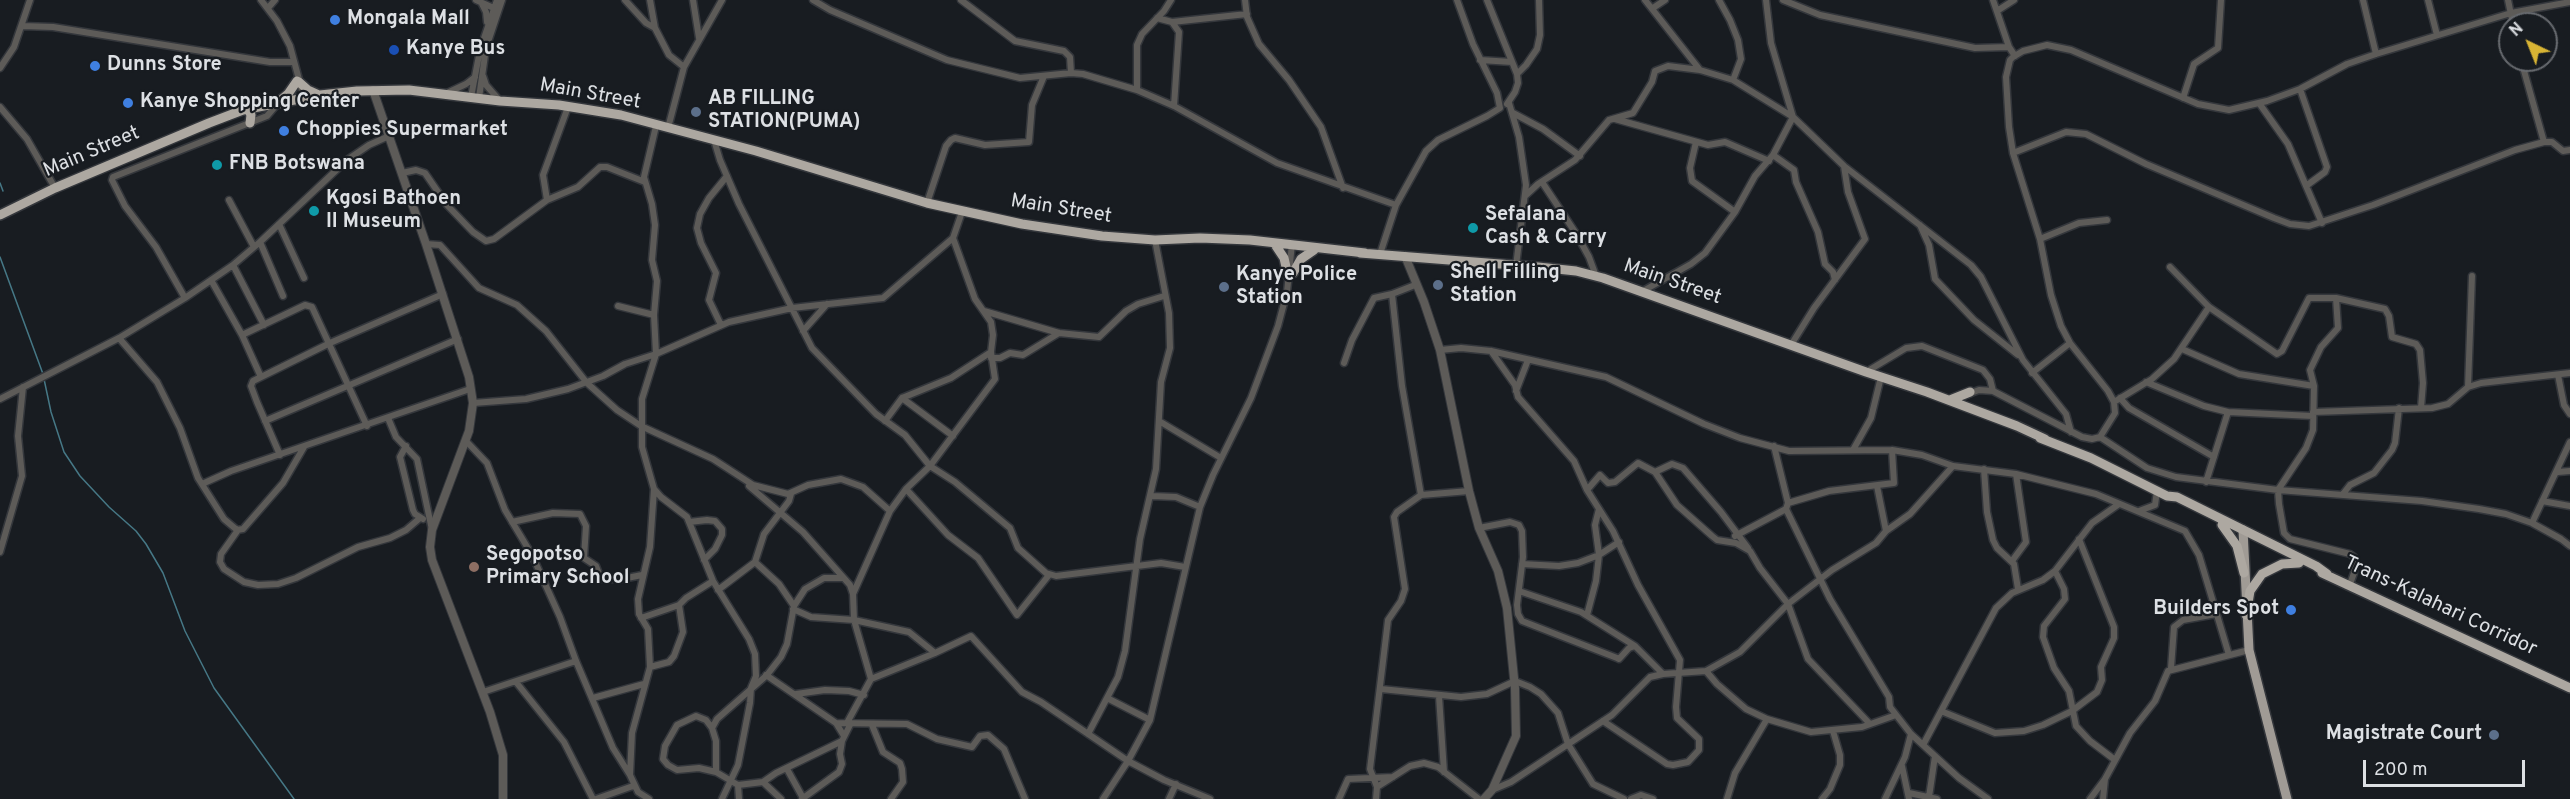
<!DOCTYPE html>
<style>
body{margin:0}
#map{position:relative;width:2570px;height:799px;overflow:hidden;background:#181c21;font-family:Overpass,sans-serif}
canvas{display:block}
.north{position:absolute;left:2498px;top:12px;width:60px;height:60px;box-sizing:border-box;background:#181c21;border:2px solid #676a6f;border-radius:50%;rotate:317deg;font-size:16px;font-weight:700;line-height:24px;text-align:center;color:#dde0e4}
.north::after{content:'';display:block;margin:auto;width:21px;height:27px;background:#d8b434;clip-path:polygon(50% 0,100% 100%,50% 72%,0 100%)}
.scale{position:absolute;left:2363px;top:760px;width:162px;height:27px;box-sizing:border-box;border:3px solid #dde0e4;border-top:0;padding-left:8px;font-size:18px;line-height:21px;white-space:nowrap;color:#dde0e4;-webkit-text-stroke:4px #181c21;paint-order:stroke}
</style>
<div id="map">
<canvas width="2570" height="799"></canvas>
<div class="north">N</div>
<div class="scale">200 m</div>
</div>
<script>
const c = document.querySelector('canvas').getContext('2d');
c.lineJoin = 'round';
const poly = rows => new Path2D(rows.map(r => 'M' + r).join(''));
function strokePath(path, color, width, dash) { c.strokeStyle = color; c.lineWidth = width; c.lineCap = dash ? 'butt' : 'round'; c.setLineDash(dash || []); c.stroke(path); }
function label(font, color, halo, rows, align = 'center') {
  c.font = font + ' Overpass,sans-serif'; c.lineWidth = 4.5; c.setLineDash([]); c.textBaseline = 'middle'; c.strokeStyle = halo; c.fillStyle = color; for (const [text, x, y, turn = 0] of rows) {
    c.save(); c.translate(x, y); c.rotate((+turn || 0) * Math.PI / 180); c.textAlign = isNaN(turn) ? turn : align; if (halo) c.strokeText(text, 0, 0); c.fillText(text, 0, 0); c.restore();
  }
}
const stream = poly([
 [0,183,3,191],
 [0,257,43,374],
 [44,379,51,412,64,452,80,476,109,507,136,531,146,544,163,573,185,631,214,688,294,799]
]);
const minor = poly([
 [261,0,277,21,290,46,304,98],
 [476,0,498,10],
 [625,0,646,23,655,28,669,55,684,67],
 [650,0,655,28],
 [693,0,699,38],
 [813,0,830,10,947,60,1020,78,1071,73,1083,74,1137,90,1174,106,1277,163,1396,205],
 [961,0,1015,41,1064,51,1070,57,1071,73],
 [1245,0,1247,17,1259,44,1289,80,1321,127,1343,188],
 [1487,0,1517,74,1518,83,1515,92,1507,104],
 [1645,0,1700,70],
 [1719,0,1730,20,1738,40,1741,59,1733,80],
 [1783,0,1820,15,1975,48,2009,47],
 [1993,0,2009,47,2015,56],
 [2363,0,2376,54],
 [2428,0,2437,35],
 [2508,0,2513,24],
 [481,2,486,12,487,22],
 [268,8,275,0],
 [1653,8,1665,0],
 [1997,11,2014,0],
 [1157,18,1172,22,1179,32,1174,106],
 [1172,22,1247,14],
 [22,26,53,27,270,62,294,62],
 [1480,60,1512,62],
 [0,68,14,47,30,0],
 [1517,74,1526,65,1537,49,1540,35,1539,0],
 [483,76,486,85,500,101],
 [2300,89,2327,167,2325,172,2306,186],
 [1137,90,1137,45,1142,34,1164,11,1171,0],
 [447,93,466,84,475,77],
 [471,97,480,50,497,0],
 [479,98,486,48,502,0],
 [2183,98,2194,64,2218,48,2221,0],
 [1509,103,1519,137,1526,185,1516,266],
 [2259,103,2288,144,2322,223],
 [0,107,27,139,55,188],
 [1513,113,1543,129,1580,156],
 [1615,119,1708,145,1725,142,1769,161],
 [656,126,644,177,652,204,655,225,652,260,657,281,654,315,656,354,642,399,642,447,654,489,661,497,687,517,713,581,749,639,755,654,756,676,751,688,750,703,738,765,722,799],
 [668,128,684,67,722,0],
 [714,140,720,160,739,204,812,348,876,414,905,435,930,466,955,482,1010,528,1018,548,1046,573,1056,576,1161,563,1185,567],
 [1696,142,1690,168,1692,181,1735,212],
 [2544,142,2552,142,2563,151,2570,150],
 [2013,153,2066,132,2086,134,2146,164,2274,218,2290,224,2309,226,2373,205,2515,150,2544,142,2521,60],
 [1773,155,1794,170,1796,182,1818,232,1825,264,1833,272,1835,280],
 [402,173,416,170,425,173,447,205,473,232,486,241,494,239,547,200,578,187,600,167,607,167,645,182],
 [1542,182,1577,235,1589,257,1596,276],
 [1525,196,1538,184,1575,160,1609,120,1633,113,1652,82,1655,71,1668,66,1700,70,1733,80,1793,117,1844,166,1971,265,1981,277,2023,360,2066,414,2071,432],
 [229,200,254,247],
 [547,200,543,175,568,107],
 [927,203,946,146,951,140,955,138,985,145,1029,142,1032,105,1044,76],
 [279,224,304,278],
 [1920,225,1929,245,1935,279,1974,320,2018,355],
 [2040,239,2079,223,2107,220],
 [260,242,283,296],
 [426,244,440,245,479,288,517,305,546,331,587,383,617,410,641,426,713,459,753,485,788,494,808,485,841,479,863,487,890,511],
 [1380,254,1396,205,1426,151,1438,140,1487,116,1500,108,1497,93,1473,44,1457,0],
 [233,265,264,325],
 [2170,267,2209,307,2277,354,2282,351,2309,298,2336,298,2385,309,2389,316,2392,337,2416,344,2420,350,2423,383,2421,408],
 [211,280,242,335,261,377],
 [1415,285,1392,294,1402,386,1421,495],
 [1643,291,1691,264,1705,253,1735,212,1755,176,1773,155,1793,117,1771,43,1766,0],
 [185,298,156,247,125,206,112,180,113,177,267,116,279,102],
 [2336,298,2338,328,2321,347,2310,370,2314,386,2313,430,2306,448,2278,490,2279,504,2284,533,2290,539,2350,554,2354,557,2354,573,2350,584],
 [618,306,654,315],
 [984,311,1059,333,1099,337,1126,311,1138,304,1164,296],
 [721,325,709,300,716,273,701,243,697,228,700,214,709,198,727,176],
 [803,331,827,304],
 [242,335,305,305,312,307,367,426],
 [119,338,157,382,180,428,198,478,224,519,237,530,243,529,283,483,304,447],
 [1791,345,1814,308,1865,239,1848,192,1844,166],
 [2182,349,2239,374,2314,386],
 [1440,350,1461,348,1491,351,1606,377,1704,424,1740,438,1789,451,1892,450,1922,455,1953,466],
 [1491,351,1515,385,1518,397,1574,461,1587,490,1613,531,1638,585,1680,660,1676,707,1677,718,1699,739,1699,750,1688,762,1673,765,1667,764,1603,721],
 [991,358,1000,358,1010,353,1023,355,1059,333],
 [1344,363,1352,340,1374,298,1392,294],
 [1866,372,1906,348,1922,346,1983,370,1990,379,1993,391],
 [2032,373,2070,343],
 [2558,375,2564,405,2570,414],
 [2146,382,2204,406,2228,412,2313,416],
 [2468,387,2472,276],
 [1516,391,1528,360],
 [1968,394,1979,390,1993,391,2082,437,2092,439,2100,437,2115,413,2114,402,2108,391,2070,343,2061,326,2051,295,2040,239,2013,153,2009,127,2006,77,2010,60,2013,57,2023,51,2047,45,2071,50,2198,104,2229,110,2267,101,2300,89,2347,64,2376,54,2511,13,2570,2],
 [902,398,953,436],
 [2120,398,2129,408,2214,457],
 [0,399,119,338,185,298,233,265,260,242,347,160,369,145,389,136],
 [2114,402,2152,379,2174,359,2209,307],
 [473,403,526,399,568,389,603,376,625,364,656,354,729,322,792,308,883,298,953,238,962,212],
 [2313,412,2432,408,2448,404,2468,387,2481,383,2570,373],
 [388,418,396,437,417,459,432,530],
 [265,421,458,339],
 [885,421,902,398,951,378,991,352],
 [1159,421,1221,458],
 [2100,437,2147,468,2176,477,2278,490,2422,501,2479,509,2506,514,2532,523,2561,539,2570,546],
 [466,441,487,463,505,510,532,555,560,617,576,661,613,748,630,775],
 [406,446,400,457,413,510,415,514,423,519],
 [1774,446,1788,503,1786,509,1830,599,1889,697,1890,707,1911,734,1959,778,1988,799],
 [1853,450,1871,418,1881,377],
 [280,455,257,402,251,386,253,381,330,343,443,294],
 [1984,469,1987,512,1993,540,1997,548,2014,564,2018,589],
 [1655,472,1672,464,1683,468,1721,512,1748,548],
 [2558,472,2570,471],
 [2206,482,2228,412],
 [202,484,231,471,470,389],
 [749,486,803,532,850,585,853,594,854,620,871,679,848,721],
 [1877,486,1886,531],
 [906,489,948,535,978,558,1017,615,1049,575],
 [1587,490,1600,475,1608,483,1615,482,1638,463,1655,472,1677,505,1712,536,1717,540,1736,543,1750,551,1760,568,1788,604,1808,659,1870,724],
 [2343,494,2350,485,2374,473,2392,450,2395,443,2399,408],
 [1152,496,1176,497,1200,507],
 [2542,501,2570,506],
 [1788,503,1829,491,1894,483,1892,450],
 [2139,511,2155,505,2157,491],
 [512,522,553,513,580,514,586,526,584,558,596,566,601,579,622,579,642,575],
 [689,522,707,520,715,521,722,529,722,535,715,549,704,560],
 [2532,523,2570,442],
 [1479,528,1510,522,1519,525,1522,531,1523,557,1517,605,1518,614,1522,621,1617,658,1619,659,1629,648,1635,646,1663,674],
 [238,530,221,554,220,562,224,569,244,582,258,585,278,584,296,578,358,547,390,538,406,530,420,518],
 [1735,536,1786,509],
 [0,552,22,476,18,436,23,387],
 [2012,561,2026,542,2016,474],
 [755,562,764,534,789,501,791,494],
 [1522,564,1559,566,1578,563,1599,555,1619,542],
 [2055,571,2064,589,2065,599,2044,626,2043,637,2054,668,2069,691,2076,726,2090,741,2115,760],
 [718,590,755,562,779,584,794,606],
 [1519,591,1581,612,1635,646],
 [853,594,890,511,906,489,930,466,995,379,991,352,993,335,991,322,975,299,953,238],
 [793,609,811,617,854,620,909,632,935,653,971,636,1022,692,1041,702,1128,761,1164,780,1210,799],
 [1587,615,1596,581,1599,555,1595,525,1599,509],
 [641,618,679,605,686,598,713,581],
 [650,667,669,662,674,656,683,632,679,605],
 [2171,668,2174,627,2183,620,2216,614],
 [1706,671,1717,684,1746,709,1767,719,1811,732,1862,727,1896,715],
 [766,675,836,723,844,736],
 [871,679,935,653],
 [516,682,564,742,593,799],
 [1381,689,1461,697,1487,694,1515,681,1530,687,1541,694,1558,713,1568,744,1593,784,1624,799],
 [483,692,576,661],
 [796,694,825,690,849,691,864,695],
 [1439,696,1444,772],
 [593,698,644,684],
 [1107,698,1150,720],
 [1941,711,1995,733,2024,731,2043,725,2072,711,2097,692,2102,680,2101,667,2114,638,2114,627,2079,539],
 [836,723,907,724,937,739,972,747,980,736,988,735,1004,749,1025,799],
 [872,725,883,752,900,763,902,769,903,782,891,799],
 [712,728,717,719,767,675,781,657,787,644,794,606,805,589,824,578,843,578],
 [1088,734,1118,677,1125,651,1140,539,1156,469,1161,382,1170,348,1169,313,1155,240],
 [1923,745,1996,608,2012,593,2043,580,2055,571,2092,523,2119,504],
 [1902,766,1909,799],
 [787,769,803,798],
 [716,772,716,741,712,728,706,720,696,716,677,725,665,746,663,759,668,765,677,770,699,768,716,772,738,785,763,782,776,773,842,741,851,723],
 [763,782,781,799],
 [738,785,739,799],
 [1377,787,1370,769,1388,620,1401,601,1405,589,1394,517,1397,512,1421,495,1469,491],
 [1492,790,1511,782,1612,715,1650,677,1663,674,1706,671,1740,652,1788,604,1832,570,1876,543,1886,531,1910,514,1953,466,2016,474,2096,494,2185,531,2199,555,2229,655],
 [1909,793,1937,799],
 [1929,797,1935,756],
 [596,799,633,786],
 [649,799,638,792,630,775,632,733,650,667,648,629,639,614,638,599,650,547,654,489],
 [802,799,839,772,842,764,840,754,842,741],
 [1103,799,1128,761,1150,720,1200,507,1213,475,1251,398,1278,326,1287,292,1292,244],
 [1169,799,1176,784],
 [1339,799,1348,779,1393,777],
 [1376,799,1377,787,1410,766,1424,763,1438,767,1479,799],
 [1631,799,1641,795,1653,799],
 [1727,799,1735,773,1767,719],
 [1822,799,1830,789,1840,765,1840,755,1833,731],
 [1885,799,1905,757,1911,734],
 [2090,799,2105,779,2130,733,2155,701,2168,671,2249,650],
 [2103,799,2105,779]
]);
const tertiary = poly([
 [373,90,426,244,469,377,473,403,469,431,432,530,430,547,432,560,490,712,503,755,503,799],
 [1405,256,1424,302,1440,350,1469,491,1479,528,1498,571,1507,608,1515,688,1516,736,1492,790,1484,799]
]);
const primary = poly([
 [2243,530,2249,650,2287,799]
]);
const trunk = poly([
 [299,82,308,90,319,95],
 [281,100,288,94,297,81],
 [248,109,251,115,250,123],
 [0,215,55,188,209,123,243,110,320,95,357,91,409,90,500,101,559,105,621,115,756,151,927,203,1022,224,1102,236,1155,240,1200,238,1250,240,1365,253],
 [1276,246,1284,258,1288,276],
 [1360,253,1538,267,1576,271,1603,278,1866,372,1927,392,2017,426,2045,439],
 [1293,273,1301,259,1314,250],
 [1950,400,1970,392],
 [2040,438,2091,458,2167,496,2177,497,2316,566,2327,574],
 [2222,525,2237,546,2244,573],
 [2322,573,2570,688],
 [2246,615,2250,591,2262,574,2282,564,2299,563]
]);
const markers = [
 [335,20,6,"#3f7fe0"],
 [394,50,6,"#1a4fb4"],
 [95,66,6,"#3f7fe0"],
 [128,103,6,"#3f7fe0"],
 [696,112,6,"#5c6f8a"],
 [284,131,6,"#3f7fe0"],
 [217,165,6,"#0f9aa8"],
 [314,211,6,"#0f9aa8"],
 [1473,228,6,"#0f9aa8"],
 [1438,285,6,"#5c6f8a"],
 [1224,287,6,"#5c6f8a"],
 [474,567,6,"#8d6e63"],
 [2291,610,6,"#3f7fe0"],
 [2494,735,6,"#5c6f8a"]
];
const poiNames = [
 ["Mongala Mall",347,20],
 ["Kanye Bus",406,50],
 ["Dunns Store",107,66],
 ["AB FILLING",708,100],
 ["STATION(PUMA)",708,123],
 ["Kanye Shopping Center",140,103],
 ["Choppies Supermarket",296,131],
 ["FNB Botswana",229,165],
 ["Kgosi Bathoen",326,200],
 ["II Museum",326,223],
 ["Sefalana",1485,216],
 ["Cash & Carry",1485,239],
 ["Shell Filling",1450,274],
 ["Station",1450,297],
 ["Kanye Police",1236,276],
 ["Station",1236,299],
 ["Segopotso",486,556],
 ["Primary School",486,579],
 ["Builders Spot",2279,610,"right"],
 ["Magistrate Court",2482,735,"right"]
];
const streetNames = [
 ["Main Street",590,95,10],
 ["Main Street",92,153,-23],
 ["Main Street",1061,210,9],
 ["Main Street",1672,283,19],
 ["Trans-Kalahari Corridor",2440,607,25]
];
strokePath(stream, '#467886', 1.5);
strokePath(minor, '#34373c', 9);
strokePath(tertiary, '#34373c', 10);
strokePath(primary, '#34373c', 12);
strokePath(trunk, '#34373c', 12);
strokePath(minor, '#5d5b58', 6);
strokePath(tertiary, '#5d5b58', 8);
strokePath(primary, '#a09b95', 9);
strokePath(trunk, '#ada8a1', 9);
for (const [x, y, r, color] of markers) { const dot = new Path2D(); dot.arc(x, y, r, 0, 2 * Math.PI); c.fillStyle = color; c.fill(dot); strokePath(dot, '#181c21', 2); }
label('bold 20px', '#dde0e4', '#181c21', poiNames, 'left');
label('20px', '#dde0e4', '#181c21', streetNames);
</script>
